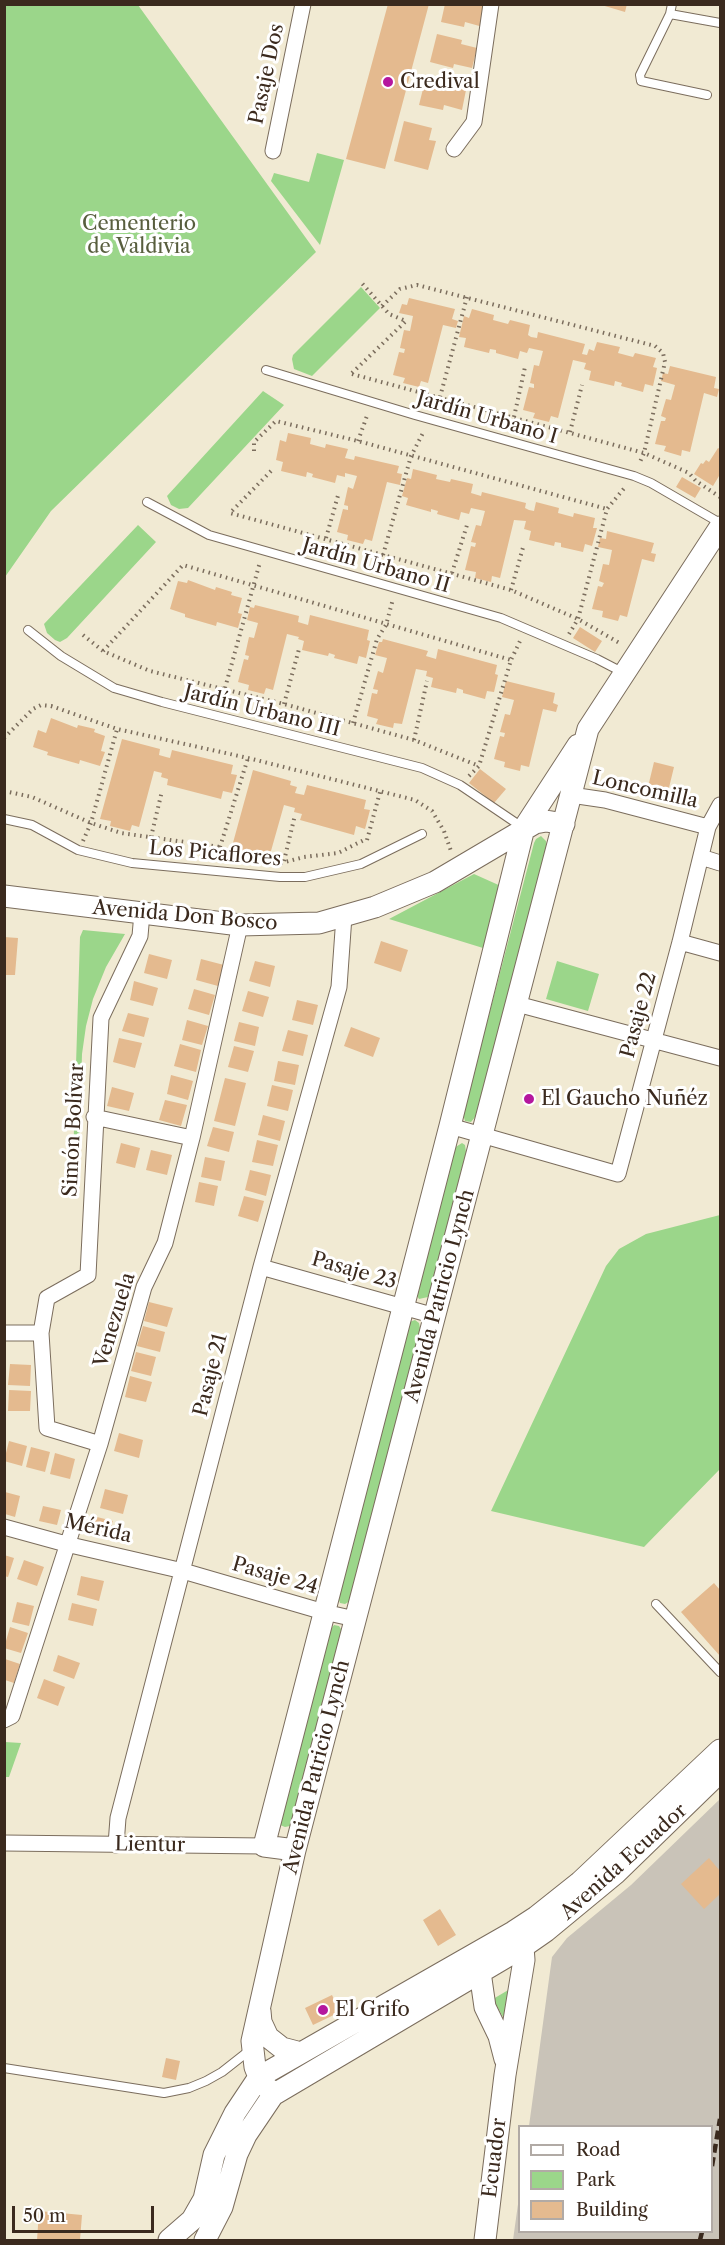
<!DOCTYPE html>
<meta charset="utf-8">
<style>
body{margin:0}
#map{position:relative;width:725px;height:2245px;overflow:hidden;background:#f1ead3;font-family:"Libre Caslon Text",serif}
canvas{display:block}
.frame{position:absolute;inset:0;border:6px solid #3b2a1e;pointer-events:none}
.legend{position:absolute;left:518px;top:2125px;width:195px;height:108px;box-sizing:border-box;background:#fff;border:2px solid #b1aaa5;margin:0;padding:8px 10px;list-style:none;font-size:18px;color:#3b2a1e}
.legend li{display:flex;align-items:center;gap:12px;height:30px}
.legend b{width:30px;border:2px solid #b1aaa5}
.scale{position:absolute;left:12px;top:2206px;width:142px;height:27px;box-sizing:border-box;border:3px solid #3b2a1e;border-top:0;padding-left:8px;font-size:18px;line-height:21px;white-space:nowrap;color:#3b2a1e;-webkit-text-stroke:4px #fff;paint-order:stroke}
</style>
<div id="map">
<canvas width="725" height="2245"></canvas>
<div class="frame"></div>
<ul class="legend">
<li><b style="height:8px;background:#fff"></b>Road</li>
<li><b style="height:16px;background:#9bd68a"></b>Park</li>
<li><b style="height:16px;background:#e4ba8f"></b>Building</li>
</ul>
<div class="scale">50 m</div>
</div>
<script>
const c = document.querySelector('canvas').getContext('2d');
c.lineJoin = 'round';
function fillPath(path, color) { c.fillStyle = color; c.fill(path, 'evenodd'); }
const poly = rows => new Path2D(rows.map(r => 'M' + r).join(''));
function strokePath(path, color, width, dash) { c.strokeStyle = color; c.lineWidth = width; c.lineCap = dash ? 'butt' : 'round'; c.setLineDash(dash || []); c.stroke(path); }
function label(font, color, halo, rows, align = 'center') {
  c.font = font + ' "Libre Caslon Text",serif'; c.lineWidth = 6; c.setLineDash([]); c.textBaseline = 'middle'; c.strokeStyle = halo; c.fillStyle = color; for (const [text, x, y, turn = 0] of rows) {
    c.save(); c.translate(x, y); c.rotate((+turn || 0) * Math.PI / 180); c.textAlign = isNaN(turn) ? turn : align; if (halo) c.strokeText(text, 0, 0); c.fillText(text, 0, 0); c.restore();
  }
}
const industrial = poly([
 [720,1799,720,2240,513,2240,519,2197,520,2232,712,2232,712,2126,529,2126,552,1957,567,1938,631,1885]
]);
const green = poly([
 [5,4,138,5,316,252,51,511,5,577],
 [317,153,344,160,320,245,271,181,274,173,309,182],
 [361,287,380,308,312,376,294,369,292,359,293,355],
 [263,391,284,405,188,508,179,509,171,505,167,496],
 [138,525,156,542,67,638,60,642,55,640,47,633,44,624],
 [541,836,546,841,547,848,476,1116,471,1122,465,1121,463,1114,534,843,536,839],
 [474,874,503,887,483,948,389,919],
 [83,930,125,934,106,967,93,999,86,1026,82,1054,78,1193,72,1193,80,937],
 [557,961,599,974,588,1011,546,999],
 [462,1143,465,1145,466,1152,431,1289,428,1297,419,1299,416,1294,454,1148],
 [720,1215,720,1469,644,1547,491,1511,606,1266,619,1249,646,1234],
 [415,1320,419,1323,420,1328,350,1601,345,1604,340,1603,338,1597,409,1322],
 [334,1625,339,1626,341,1629,341,1635,293,1822,290,1826,285,1827,280,1825,330,1630],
 [5,1742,21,1743,9,1777,5,1777],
 [510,1989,508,2026,493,1999]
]);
const building = poly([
 [388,4,429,4,385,169,346,159],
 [445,4,475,4,488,7,483,27,465,22,464,27,441,22],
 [598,4,627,4,625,12],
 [437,34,462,40,461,44,477,48,472,68,454,64,453,68,430,62],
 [426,77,451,83,451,87,466,90,462,110,444,105,443,110,419,105],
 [404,121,432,128,429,140,436,141,428,170,394,161],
 [409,298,455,309,452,319,458,321,456,328,443,325,428,383,421,381,419,387,403,383,405,378,393,375,399,352,404,353,405,349,400,348,404,330,410,331,413,316,399,313,402,304,407,305],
 [472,309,494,315,493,320,508,324,510,320,530,325,528,335,531,337,537,338,538,332,585,344,582,354,587,355,589,349,594,351,597,342,620,347,618,353,633,357,635,353,656,358,653,367,657,368,653,386,645,384,643,392,621,386,622,383,615,381,614,386,589,380,591,371,584,369,586,363,573,360,558,418,551,416,549,422,533,418,535,413,523,410,529,387,534,388,534,384,530,383,534,365,539,366,543,351,529,348,527,353,520,351,518,359,496,353,496,350,490,349,489,353,464,347,466,338,459,337,464,316,469,318],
 [670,366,716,377,714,388,719,389,717,397,704,393,690,452,682,450,681,456,664,451,666,446,655,444,661,421,665,421,666,418,661,416,666,399,671,400,675,385,661,381,663,373,668,374],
 [288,433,311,438,310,444,325,448,326,444,348,449,345,458,354,460,355,456,399,466,397,473,402,474,400,485,387,482,372,541,365,539,363,544,347,540,348,535,337,532,343,509,348,510,348,506,344,505,348,487,353,489,357,476,345,473,345,477,337,475,335,483,312,477,313,474,307,472,306,477,281,471,283,462,276,460,280,440,286,442],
 [718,448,720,449,720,477,719,476,713,486,694,474,701,463,703,464,706,460,709,462],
 [413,469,437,475,436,479,450,482,451,479,473,484,471,493,481,496,482,492,526,503,525,508,529,510,534,511,536,502,559,508,558,513,573,517,574,513,595,518,593,528,597,528,592,546,585,544,583,552,561,547,561,543,555,542,554,546,529,540,531,531,524,529,526,521,514,520,500,578,492,576,491,582,475,578,476,572,465,570,471,546,475,547,476,543,471,542,476,525,481,526,485,511,471,508,469,514,461,512,459,520,437,514,438,511,431,509,431,512,406,505,408,498,402,496,407,478,411,479],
 [682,477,701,488,695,498,676,487],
 [607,531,654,543,651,553,656,554,654,562,642,559,627,617,620,615,618,621,602,617,603,611,592,609,598,586,602,587,604,583,599,581,603,564,609,565,612,550,598,547,600,538,606,539],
 [188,580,215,590,216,587,232,592,231,595,242,598,238,613,242,614,238,628,217,622,216,626,185,617,185,614,170,609,178,581,187,583],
 [255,605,299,616,298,622,308,625,310,615,369,630,367,640,370,641,366,658,359,656,357,664,334,658,335,655,329,653,328,656,302,650,304,641,298,639,299,637,287,634,273,690,266,688,264,694,248,690,249,685,238,682,244,659,248,660,249,656,245,655,249,637,254,638,258,623,247,620,250,607,254,608],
 [580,627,602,641,595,652,573,638],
 [383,639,428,651,426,656,436,659,438,649,497,665,495,674,498,675,494,692,487,691,485,699,463,693,463,690,457,688,456,693,431,687,433,678,426,676,427,671,416,669,402,724,394,723,393,728,376,724,378,719,367,716,372,693,377,694,378,690,373,689,378,671,383,673,387,658,375,655,379,642,382,642],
 [506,681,555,693,553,703,558,705,556,712,543,709,529,767,521,765,520,771,504,767,505,762,494,759,500,736,504,737,505,733,500,732,505,714,510,715,514,700,502,697],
 [51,718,77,728,78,725,95,729,94,732,105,736,101,751,105,752,100,766,80,760,79,764,47,755,48,752,33,747,38,730,46,733],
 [122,739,160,749,159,755,166,757,170,758,172,750,233,765,231,774,237,775,232,793,223,791,221,799,167,785,168,779,161,777,162,773,154,771,139,827,132,825,130,831,110,826,111,821,100,819],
 [654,762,674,767,667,796,647,791],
 [480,769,506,789,494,803,469,783],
 [253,770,291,781,290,785,297,787,295,793,299,794,304,795,307,785,366,800,364,809,370,810,365,829,356,826,354,835,300,820,302,814,294,812,295,808,284,805,269,858,262,857,260,862,240,857,241,853,231,850],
 [4,937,18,938,15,975,4,975],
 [381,941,408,950,401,972,374,963],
 [149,954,172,960,167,979,144,973],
 [201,959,224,965,218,986,196,980],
 [255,961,275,966,270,987,249,981],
 [134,981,158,988,153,1006,130,1000],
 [194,989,215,995,209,1015,188,1009],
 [248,991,269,997,263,1017,242,1011],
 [297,1000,318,1005,313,1025,292,1020],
 [128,1013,149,1018,144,1037,122,1031],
 [187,1020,208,1026,202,1045,182,1040],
 [239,1022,259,1027,255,1046,234,1041],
 [351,1027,380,1038,373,1057,344,1046],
 [288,1030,308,1035,303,1056,282,1051],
 [119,1038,142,1043,135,1068,113,1062],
 [180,1044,201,1050,196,1072,174,1066],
 [234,1046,254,1051,248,1072,228,1067],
 [278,1061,299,1065,295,1085,274,1081],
 [171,1075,193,1081,188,1100,167,1094],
 [225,1078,246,1083,235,1126,214,1121],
 [272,1085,293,1090,288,1111,267,1106],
 [112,1087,134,1093,129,1111,107,1106],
 [165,1100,187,1105,181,1126,159,1120],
 [263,1115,285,1121,280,1141,258,1135],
 [213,1127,234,1132,229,1152,207,1146],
 [257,1140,278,1145,273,1166,252,1162],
 [121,1143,140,1148,135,1168,116,1163],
 [151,1150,172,1155,167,1175,146,1170],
 [205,1157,225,1161,221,1181,201,1177],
 [250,1170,271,1175,266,1196,245,1190],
 [199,1182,218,1186,214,1206,195,1202],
 [244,1196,264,1201,258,1222,238,1216],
 [149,1302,173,1308,167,1327,144,1321],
 [143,1326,165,1332,160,1352,137,1346],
 [136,1352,156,1357,151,1376,131,1371],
 [10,1364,31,1365,30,1386,8,1385],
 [130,1376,152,1382,146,1402,125,1397],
 [9,1390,31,1391,30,1411,8,1411],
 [119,1433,143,1440,139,1458,114,1451],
 [9,1441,27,1446,22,1466,4,1461],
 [31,1447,50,1452,45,1472,26,1467],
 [55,1453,75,1459,70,1479,50,1474],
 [105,1489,128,1495,123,1514,100,1508],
 [5,1492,20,1496,15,1517,5,1514],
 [43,1506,61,1510,57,1525,39,1521],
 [93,1516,113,1521,108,1539,88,1534],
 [4,1555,14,1558,8,1577,4,1576],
 [24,1560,44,1567,37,1586,17,1579],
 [81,1576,104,1581,99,1601,77,1595],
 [714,1583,720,1590,720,1656,681,1612],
 [17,1602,34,1606,29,1626,12,1622],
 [72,1603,97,1609,93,1626,68,1620],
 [10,1627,28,1633,21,1653,4,1648],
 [58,1655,80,1663,74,1679,53,1671],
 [5,1659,20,1664,14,1683,5,1680],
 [44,1679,65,1687,58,1706,37,1698],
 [709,1858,720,1871,720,1894,704,1909,681,1884],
 [440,1909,456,1935,438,1946,423,1920],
 [332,1995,340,2012,313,2025,305,2008],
 [166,2058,180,2061,176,2080,162,2077],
 [39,2211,82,2215,80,2240,37,2240]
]);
const path = poly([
 [382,306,400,289,417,285,655,346,663,353,665,362,644,453,639,464],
 [352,373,406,321,389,314,360,281],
 [352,374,644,453,689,473,696,481,720,497],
 [440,397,467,297],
 [419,405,424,392],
 [514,417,525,367],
 [570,432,582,385],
 [358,441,368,413],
 [254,451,254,442,276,421,358,441,607,509],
 [271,471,230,513,511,590,578,619,621,644],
 [326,538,339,492],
 [383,555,411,456,424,431],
 [452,573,467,525],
 [511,590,524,544],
 [569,634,578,619,607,509,626,486],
 [83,635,103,651,150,671,284,704,414,740,479,766],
 [103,651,183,565,511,660],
 [225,688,260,562],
 [284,704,299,649],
 [353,723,377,639,386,625,393,599],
 [4,738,33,709,41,705,51,706,117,729,248,758,415,800,432,811,444,831,451,851],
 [414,740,427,681],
 [469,776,479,766,511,660,521,639],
 [4,791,32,797,91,823,121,833,220,847,227,857,230,857],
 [151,837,162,791],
 [367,840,380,792],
 [83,841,91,823,117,729],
 [219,859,220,847,248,758],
 [284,861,295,815],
 [281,863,304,857,338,853,366,839]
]);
const lane = poly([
 [672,4,670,14,640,75,641,81,707,95],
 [670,14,720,23],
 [266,370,415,415,634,476,651,483,720,523],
 [147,502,209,535,501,618,597,659,624,673],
 [28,630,61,656,114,688,162,702,422,768,460,785,522,827],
 [4,819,32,825,78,850,132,863,280,877,305,877,361,864,422,834],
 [656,1604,720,1672],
 [4,2068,164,2093,189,2088,206,2081,222,2072,250,2050]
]);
const street = poly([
 [454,149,474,122,491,4],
 [273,151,303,4],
 [571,795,605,800,708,827],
 [701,857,720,863],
 [680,942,720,953],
 [517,1004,720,1058],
 [94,1117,192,1138],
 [450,1126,618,1174,680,942,708,827,720,805],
 [261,1267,435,1316],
 [4,1333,41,1333],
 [100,1444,47,1428,41,1333,47,1298,88,1275,101,1018,140,936,142,913],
 [4,1527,66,1544,183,1571,324,1612,355,1619],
 [4,1720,12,1716,100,1444,144,1287,165,1243,192,1138,240,925],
 [4,1843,264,1846],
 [116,1845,118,1818,261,1267,339,987,344,916]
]);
const secondary = poly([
 [4,896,240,925,319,923,375,907,435,882,535,823,546,821,564,824],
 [295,1850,264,1846,450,1126,524,828,578,745],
 [483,1960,480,1972,485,2007,499,2036,505,2059],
 [260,2011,261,2022,268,2037,282,2048,301,2053],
 [273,2095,259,2077,255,2067,252,2041,295,1850,588,729,720,527],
 [169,2240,192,2220,204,2199,214,2155,235,2113,259,2077,513,1932,536,1917,580,1882,720,1750],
 [205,2240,222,2207,237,2154,246,2135,273,2095,523,1947,546,1931,615,1874,720,1772],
 [485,2240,505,2075,524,1960,523,1947,517,1938]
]);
const rail = poly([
 [712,2166,720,2119],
 [700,2240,702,2232]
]);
const markers = [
 [388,82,6,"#b5179e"],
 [529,1099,6,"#b5179e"],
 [323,2010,6,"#b5179e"]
];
const streetNames = [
 ["Pasaje Dos",267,74,-78],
 ["Jardín Urbano I",487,418,16],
 ["Jardín Urbano II",376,566,16],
 ["Jardín Urbano III",262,711,14],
 ["Loncomilla",645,790,13],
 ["Los Picaflores",215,854,5],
 ["Avenida Don Bosco",185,916,5],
 ["Pasaje 22",639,1015,-75],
 ["Simón Bolívar",74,1130,-87],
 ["Pasaje 23",354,1271,16],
 ["Avenida Patricio Lynch",440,1296,-75],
 ["Venezuela",115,1320,-73],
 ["Pasaje 21",211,1375,-76],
 ["Mérida",98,1529,13],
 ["Pasaje 24",275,1576,16],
 ["Avenida Patricio Lynch",317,1767,-76],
 ["Lientur",150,1845,1],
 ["Avenida Ecuador",624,1862,-42],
 ["Ecuador",495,2158,-83]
];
const poiNames = [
 ["Credival",400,82],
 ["El Gaucho Nuñéz",541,1099],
 ["El Grifo",335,2010]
];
const parkNames = [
 ["Cementerio",139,224],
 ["de Valdivia",139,247]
];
fillPath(industrial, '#c9c3b8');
fillPath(green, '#9bd68a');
fillPath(building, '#e4ba8f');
strokePath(lane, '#7b6d5d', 10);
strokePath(street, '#7b6d5d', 17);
strokePath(secondary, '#7b6d5d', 23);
strokePath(path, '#7b6d5d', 4, [1.5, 4.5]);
strokePath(lane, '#fff', 8);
strokePath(street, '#fff', 15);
strokePath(secondary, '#fff', 21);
strokePath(rail, '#3b2a1e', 4.5, [9, 4.5]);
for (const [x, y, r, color] of markers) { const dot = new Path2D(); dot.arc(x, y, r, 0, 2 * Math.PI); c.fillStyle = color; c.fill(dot); strokePath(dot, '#fff', 2); }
label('20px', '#3b2a1e', '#fff', streetNames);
label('20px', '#3b2a1e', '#fff', poiNames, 'left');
label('20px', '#585e3e', '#fff', parkNames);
</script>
